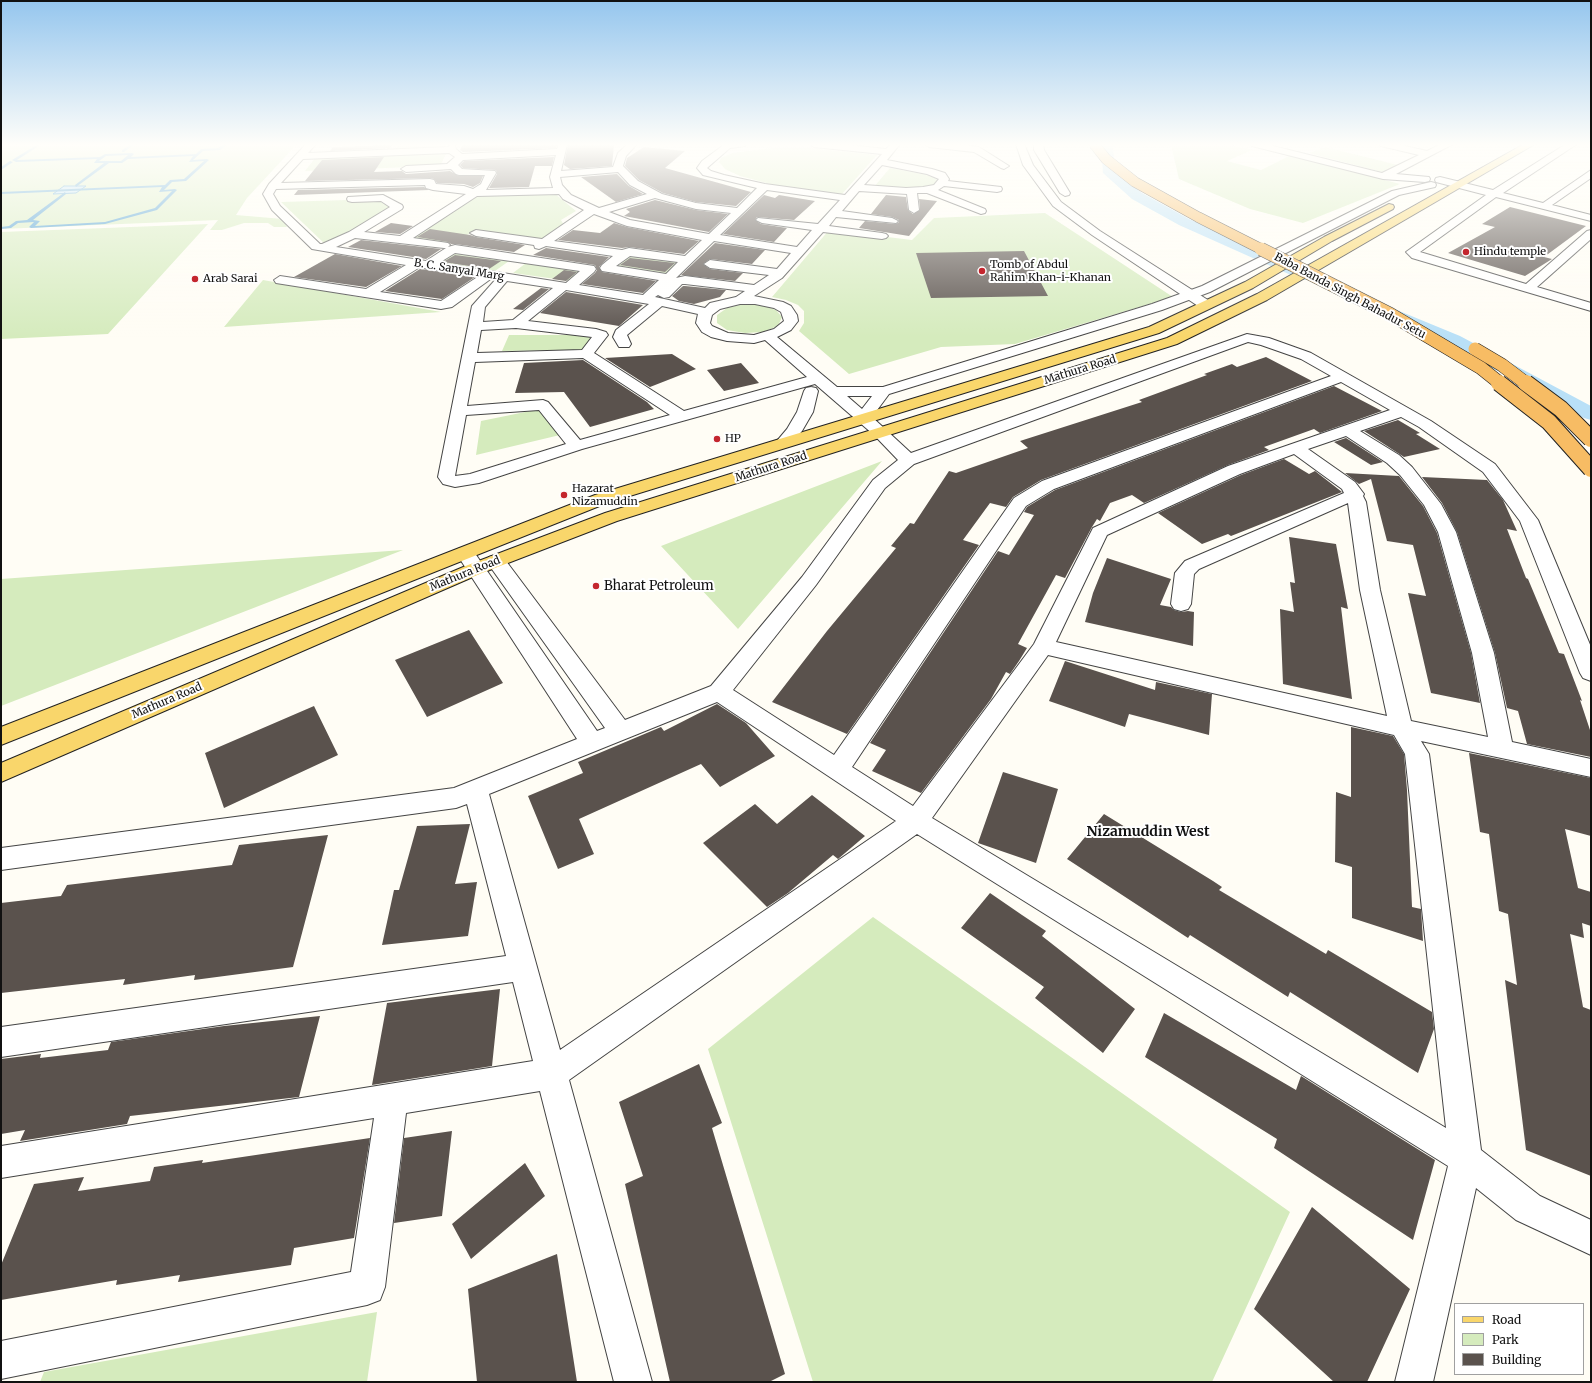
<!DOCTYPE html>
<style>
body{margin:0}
#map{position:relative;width:1592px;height:1383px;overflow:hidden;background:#fffdf5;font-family:Merriweather,serif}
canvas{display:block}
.frame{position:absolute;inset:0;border:2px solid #111;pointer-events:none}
.legend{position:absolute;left:1454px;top:1303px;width:130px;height:72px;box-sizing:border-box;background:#fff;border:1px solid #a0a0a0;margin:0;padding:5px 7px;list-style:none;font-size:12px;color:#111}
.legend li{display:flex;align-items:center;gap:8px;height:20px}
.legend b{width:20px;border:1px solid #a0a0a0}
</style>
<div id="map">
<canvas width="1592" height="1383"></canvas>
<div class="frame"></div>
<ul class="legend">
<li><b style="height:5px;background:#f9d66b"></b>Road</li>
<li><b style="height:11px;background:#d5ebbd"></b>Park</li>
<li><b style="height:11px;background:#5a524d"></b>Building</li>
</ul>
</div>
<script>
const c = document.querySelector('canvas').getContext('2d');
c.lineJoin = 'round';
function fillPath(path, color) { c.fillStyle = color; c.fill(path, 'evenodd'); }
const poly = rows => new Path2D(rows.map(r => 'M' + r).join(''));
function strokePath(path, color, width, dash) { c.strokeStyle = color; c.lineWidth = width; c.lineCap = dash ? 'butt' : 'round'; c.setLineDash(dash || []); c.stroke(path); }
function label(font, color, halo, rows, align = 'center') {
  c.font = font + ' Merriweather,serif'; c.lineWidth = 4; c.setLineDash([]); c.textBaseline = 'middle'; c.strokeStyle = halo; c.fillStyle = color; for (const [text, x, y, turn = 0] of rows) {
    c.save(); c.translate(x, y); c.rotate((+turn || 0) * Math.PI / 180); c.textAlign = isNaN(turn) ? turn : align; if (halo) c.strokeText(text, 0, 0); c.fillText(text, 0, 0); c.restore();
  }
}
const green = poly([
 [1,144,297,144,247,198,236,215,283,219,287,227,274,227,268,223,244,223,222,230,210,230,218,220,1,229],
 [399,144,447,144,444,149,395,151],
 [1174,144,1227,144,1252,150,1227,161,1261,170,1291,155,1400,184,1303,223,1250,209,1179,179,1171,145],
 [1325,147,1398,165,1382,172,1309,153],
 [774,148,810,148,877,155,842,194,774,185,740,176,725,169,719,162,721,158,732,153],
 [447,152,440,166,305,171,316,157],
 [890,168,923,174,935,178,938,181,936,185,918,189,873,188],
 [478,192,554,193,576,211,561,220,565,227,545,239,534,240,473,232,449,243,410,238],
 [379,199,395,208,325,244,281,202],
 [1045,213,1173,297,1015,344,941,347,849,374,799,331,804,323,804,311,798,305,786,300,772,297,829,230,912,240,934,218],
 [208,224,108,334,1,339,1,232],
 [455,253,509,261,495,271,441,263],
 [632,254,681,261,667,274,617,267],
 [526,263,582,271,570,281,513,273],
 [263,280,441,312,224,327],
 [744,304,762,305,776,310,782,317,778,326,763,332,745,333,727,330,717,323,717,315,727,308],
 [509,335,591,335,586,350,502,351],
 [540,409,560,435,476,455,481,421],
 [882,461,738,629,661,546],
 [403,550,1,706,1,579],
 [873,917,1290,1212,1212,1382,813,1382,708,1049],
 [377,1312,367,1382,40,1382,44,1372]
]);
const water = poly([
 [64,186,86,186,76,193,53,194,64,186]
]);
const stream = poly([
 [38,144,42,144,17,160,100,157,105,154,132,153,134,154,131,157,196,154,201,149,218,148,224,144,228,144,220,150,203,151,193,160,207,159,209,160,186,181,172,182,164,190,175,189,177,190,157,210,105,224,31,228,29,227,34,222,18,223,11,228,1,229,1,227,9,226,16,221,27,220,65,192,66,194,33,220,40,221,35,226,105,222,155,208,172,191,159,192,162,187,1,194,1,192,165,185,170,180,184,179,204,161,189,162,193,156,128,159,122,163,109,163,76,187,75,185,104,163,94,163,97,159,16,162,12,160,38,144],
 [128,155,121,161,99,161,106,156,128,155],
 [131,144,135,144,124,152,122,152,122,150,131,144],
 [10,161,13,162,1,170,1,167,10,161]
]);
const canal = poly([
 [1103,144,1115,144,1113,147,1115,172,1142,193,1189,219,1314,274,1316,277,1314,280,1302,280,1179,225,1132,199,1103,173,1101,146,1103,144],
 [1392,308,1460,336,1591,406,1591,420,1584,418,1448,344,1386,317,1384,313,1386,309,1392,308]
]);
const building = poly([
 [463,144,485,144,485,145,557,144,556,148,463,152,460,150],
 [568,144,614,145,612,166,570,169,564,165],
 [392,145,390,148,330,151,333,147],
 [644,147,685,151,665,168,751,192,736,206,696,202,663,193,639,180,625,166,627,158],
 [384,157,374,172,402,171,406,174,450,171,459,176,483,176,480,183,473,187,464,184,437,183,434,179,430,178,305,181,322,160],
 [554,157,552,166,535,166,529,187,489,188,497,174,496,170,463,168,460,165,464,161],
 [617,174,629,186,643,194,616,202,581,177],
 [424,187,429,190,294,195,298,190],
 [764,195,775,198,779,195,815,201,794,220,757,217,755,220,761,224,787,228,774,242,723,234],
 [886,195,906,197,908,210,913,214,920,210,919,199,937,201,909,236,859,228,865,221,896,224,899,222,899,220,892,217,871,214],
 [655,200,696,210,728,214,709,232,624,216,630,212,626,209],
 [1510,207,1586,226,1544,257,1552,259,1525,276,1448,253,1495,227,1482,224],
 [391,223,413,226,400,234,375,232],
 [614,223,627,227,699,241,684,254,629,247,622,248,558,240,573,230,600,233],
 [430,229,470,235,476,237,525,245,514,252,455,244,451,244,448,242,417,237],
 [361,240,441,249,426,259,348,247],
 [715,243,765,250,752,264,710,259,703,264,710,269,743,273,735,281,681,275],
 [546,248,609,257,599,267,602,272,656,281,643,293,582,284,595,273,597,270,595,265,533,255],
 [1024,251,1048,296,931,298,916,253],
 [335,254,402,266,366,287,294,277],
 [455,255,501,261,489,269,443,262],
 [630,258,675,263,665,272,620,265],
 [420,269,428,270,475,277,442,299,385,291],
 [564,270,577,272,566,281,552,279],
 [683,286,685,286,726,290,720,297,694,304,679,301,672,296],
 [541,288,549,289,523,310,513,309],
 [566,292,643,305,619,326,540,313],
 [672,354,696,369,650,387,605,358],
 [1266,357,1312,381,1041,480,1013,497,1006,507,990,503,963,540,979,545,847,734,772,702,827,631,896,548,891,546,910,523,914,524,949,471,956,473,1028,448,1020,441,1142,402,1139,400,1207,375,1204,374,1232,364,1237,367],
 [583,360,647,402,654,409,590,427,564,392,515,393,524,363],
 [741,363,759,383,724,391,707,370],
 [1334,386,1382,411,1320,433,1314,429,1264,447,1269,450,1228,465,1144,503,1132,495,1110,503,1100,521,1097,519,1092,527,1065,578,1056,575,1018,644,1027,648,1019,661,1010,674,1006,672,991,699,921,793,872,771,886,750,870,743,998,551,1009,555,1034,515,1024,512,1027,507,1055,490],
 [1398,420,1420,433,1416,434,1440,449,1404,457,1364,431],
 [1346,438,1383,462,1371,465,1334,442],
 [1284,459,1309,474,1315,471,1342,492,1231,536,1228,534,1202,544,1158,513,1241,475],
 [1345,473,1399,476,1423,506,1437,533,1471,653,1480,703,1431,693,1408,593,1426,596,1413,545,1387,541,1371,479,1359,484],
 [1422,477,1487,480,1503,500,1517,531,1507,529,1526,578,1528,579,1559,653,1564,654,1582,701,1580,700,1591,733,1591,757,1527,744,1518,711,1507,708,1495,653,1457,532,1442,503],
 [1289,537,1336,544,1348,609,1341,607,1352,699,1283,684,1280,609,1294,612,1290,582,1295,583],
 [1107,558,1171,579,1160,605,1171,607,1174,610,1181,612,1188,611,1194,612,1193,646,1085,622,1093,593],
 [469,630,503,683,427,717,395,660],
 [1065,661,1155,690,1156,682,1212,694,1209,735,1129,714,1125,727,1049,701],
 [717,704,746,723,775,756,720,787,701,764,579,819,594,854,558,869,528,796,583,773,578,762,661,727,664,731],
 [314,706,338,755,224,808,205,753],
 [1351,727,1393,736,1404,754,1407,790,1412,907,1421,909,1423,941,1352,918,1352,867,1335,862,1336,792,1351,797],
 [1469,753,1591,778,1591,836,1565,829,1578,888,1591,892,1591,926,1582,923,1584,938,1570,934,1583,1007,1591,1010,1591,1176,1526,1150,1505,980,1517,985,1508,914,1499,911,1489,834,1480,832],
 [1003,772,1058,789,1036,863,978,843],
 [812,795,865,836,838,859,833,855,788,893,767,907,703,843,755,804,777,824],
 [1104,814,1213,881,1222,887,1219,890,1326,954,1328,950,1432,1012,1434,1029,1418,1073,1290,992,1288,997,1190,935,1188,938,1067,859],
 [470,824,455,884,477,882,468,936,382,945,394,890,399,890,417,826],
 [328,835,293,967,194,980,195,975,123,985,125,979,1,993,1,903,61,896,67,885,232,865,239,845],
 [990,893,1022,915,1021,917,1022,915,1046,931,1042,936,1135,1009,1103,1053,1035,998,1044,987,961,928],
 [500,989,492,1066,372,1085,387,1003],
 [1164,1013,1296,1090,1301,1076,1435,1160,1413,1240,1274,1148,1277,1139,1145,1057],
 [320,1016,299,1097,130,1116,127,1124,20,1141,25,1130,1,1134,1,1059,41,1054,40,1058,108,1050,111,1042,224,1026],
 [699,1064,722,1123,712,1128,785,1374,769,1382,670,1382,625,1184,643,1176,619,1102],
 [452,1131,442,1216,394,1223,404,1138],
 [370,1138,354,1238,294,1248,291,1265,178,1282,180,1275,116,1285,117,1280,1,1300,1,1265,34,1184,84,1177,78,1191,150,1181,154,1167,203,1160,202,1163],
 [525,1163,545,1196,471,1259,452,1224],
 [1312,1207,1410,1289,1367,1382,1334,1382,1254,1309],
 [557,1254,577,1382,477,1382,468,1289]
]);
const minor = poly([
 [306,144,316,144,308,153,448,147,452,145,455,146,456,149,462,154,557,149,559,144,567,144,561,171,613,167,618,153,628,144,637,144,626,156,623,166,638,181,662,194,696,203,737,208,757,188,703,175,697,168,702,161,725,144,747,144,745,146,730,148,707,168,711,171,724,175,765,184,845,195,882,154,814,147,810,144,839,144,886,149,891,144,900,144,887,160,932,169,945,173,949,179,948,181,1001,187,1002,189,1001,191,997,192,944,186,938,190,985,209,986,211,985,213,981,214,927,193,917,193,919,210,914,213,909,210,907,194,859,191,842,211,892,218,898,221,896,223,836,217,829,226,882,233,886,234,888,236,886,238,882,239,823,232,782,278,754,296,783,302,791,306,797,315,798,321,791,330,777,337,837,387,883,387,1152,304,1202,286,1392,191,1431,182,1435,183,1436,185,1435,187,1399,195,1210,292,1162,310,889,394,872,417,911,453,1247,334,1269,338,1311,353,1431,421,1495,464,1538,520,1591,647,1591,681,1583,678,1580,673,1520,521,1483,472,1419,427,1401,417,1360,431,1399,455,1412,467,1441,504,1456,532,1494,653,1512,742,1591,759,1591,777,1421,741,1429,754,1481,1150,1540,1196,1591,1220,1591,1255,1516,1220,1476,1188,1433,1382,1395,1382,1448,1166,917,834,569,1080,652,1382,614,1382,540,1091,406,1113,385,1287,380,1300,367,1305,1,1379,1,1341,351,1272,374,1118,1,1178,1,1146,533,1061,513,982,1,1057,1,1027,506,956,467,804,456,808,1,870,1,848,454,788,577,739,456,553,458,549,465,547,472,549,597,731,605,728,489,565,487,561,489,557,496,555,503,557,625,720,711,686,802,577,873,480,898,460,874,435,815,384,582,449,479,483,455,487,443,484,438,477,472,306,496,279,492,278,452,307,441,309,276,283,274,280,280,276,366,289,406,265,312,249,272,210,263,194,269,184,306,144],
 [449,153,455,157,447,164,406,166,401,169,406,172,451,169,456,174,459,175,485,175,481,184,473,189,464,186,436,184,434,180,430,179,281,183,303,159,449,153],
 [556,155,550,177,553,188,486,190,496,173,495,171,462,169,458,165,463,160,556,155],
 [882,165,927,174,939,179,934,185,923,187,906,188,864,185,882,165],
 [618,172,630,185,647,194,599,208,571,195,562,185,560,177,618,172],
 [425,185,426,188,433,190,466,194,400,236,364,232,402,209,403,207,402,205,383,195,348,197,347,199,348,201,352,202,381,201,390,207,349,232,322,244,320,244,280,206,273,194,276,189,425,185],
 [767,190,840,200,818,224,758,218,756,220,762,223,812,230,797,247,720,235,767,190],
 [559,194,563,199,584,210,542,239,476,230,470,233,476,236,534,245,535,248,539,249,546,246,613,256,602,265,600,268,602,271,659,280,643,295,579,285,594,272,596,269,594,266,455,245,448,247,450,245,448,243,413,238,477,196,559,194],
 [655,198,696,209,731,213,709,234,630,220,609,212,655,198],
 [594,214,627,226,702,240,685,256,629,248,622,250,554,241,594,214],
 [355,238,444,248,446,248,426,261,336,247,355,238],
 [714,241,791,253,777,269,710,260,704,264,710,268,769,275,754,285,685,276,676,278,714,241],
 [455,253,580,271,566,283,439,263,455,253],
 [630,256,678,262,666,274,616,266,630,256],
 [420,267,428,269,479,276,441,301,380,292,420,267],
 [507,281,553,288,513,320,483,322,485,307,507,281],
 [682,284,685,284,745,291,736,297,710,303,705,308,655,297,658,295,664,298,669,297,682,284],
 [566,290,649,304,616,330,613,337,619,347,629,347,631,344,627,335,662,306,698,314,696,323,702,332,711,337,727,341,754,343,765,340,807,377,684,411,594,353,608,335,606,332,596,329,528,321,566,290],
 [740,304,755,304,774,308,781,312,784,321,774,329,754,335,728,333,712,326,710,323,712,315,720,309,740,304],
 [516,328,592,337,582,350,477,353,481,330,516,328],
 [1248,342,1261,345,1301,359,1331,376,1042,481,1014,498,834,755,733,690,816,585,885,488,914,464,1248,342],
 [583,358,670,415,580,440,548,402,543,400,467,406,475,362,583,358],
 [1341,382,1390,410,1228,466,1093,528,1034,644,913,806,852,767,1026,506,1054,489,1341,382],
 [847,396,872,396,862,409,847,396],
 [539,410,566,444,470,474,455,476,466,415,539,410],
 [1346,436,1387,463,1400,475,1424,505,1438,532,1472,653,1488,737,1411,721,1380,590,1366,502,1363,496,1364,494,1355,482,1308,449,1346,436],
 [1294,454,1342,489,1344,493,1185,561,1175,573,1171,604,1174,609,1181,611,1188,609,1191,604,1194,574,1199,569,1348,503,1360,590,1387,716,1056,642,1107,535,1240,474,1294,454],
 [1048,655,1394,735,1405,754,1446,1128,932,818,1048,655],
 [717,702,896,821,560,1050,489,794,717,702],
 [924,144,954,144,979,147,1009,166,1004,169,1001,168,974,152,929,147,924,144],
 [1250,144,1265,144,1382,173,1419,155,1381,146,1380,144,1396,144,1427,151,1441,144,1453,144,1396,174,1429,177,1430,179,1429,181,1425,182,1383,179,1252,146,1250,144],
 [1566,144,1577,144,1503,193,1543,203,1591,170,1591,178,1552,205,1591,215,1591,221,1496,197,1420,252,1526,284,1587,231,1591,230,1591,239,1537,287,1591,303,1591,311,1412,258,1406,252,1486,195,1436,182,1435,180,1436,178,1440,177,1493,190,1566,144],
 [811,387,816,388,818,391,813,412,802,431,790,445,784,447,778,445,776,442,787,429,797,412,804,391,806,388,811,387]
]);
const tertiary = poly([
 [1016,144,1024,144,1033,165,1061,202,1100,231,1211,302,1212,305,1211,308,1201,308,1092,235,1053,206,1023,165,1016,144],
 [1034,144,1043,144,1044,150,1070,193,1069,195,1065,196,1060,193,1034,150,1034,144]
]);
const primary = poly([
 [1524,144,1535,144,1267,300,1177,344,617,521,482,573,1,782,1,763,468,565,605,513,1167,338,1257,294,1524,144],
 [1389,204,1393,205,1394,207,1393,209,1332,241,1253,288,1159,333,607,503,1,745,1,727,595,495,1149,327,1245,282,1324,237,1389,204]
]);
const trunkBridgeFar2 = poly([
 [1094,144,1106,159,1135,182,1198,217,1263,250]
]);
const trunkBridgeFar1 = poly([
 [1261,249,1390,314,1481,368,1501,384],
 [1475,349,1502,365,1527,384]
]);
const trunkBridge = poly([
 [1499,383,1549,422,1591,469],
 [1526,383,1561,409,1591,439]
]);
const markers = [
 [1466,252,4,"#c4262e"],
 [982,271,4,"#c4262e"],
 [195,279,4,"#c4262e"],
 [717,439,4,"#c4262e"],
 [564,495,4,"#c4262e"],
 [596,586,4,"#c4262e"]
];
const farPoinames = [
 ["Hindu temple",1474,252],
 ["Tomb of Abdul",990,265],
 ["Rahim Khan-i-Khanan",990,278],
 ["Arab Sarai",203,279],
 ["HP",725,439],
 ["Hazarat",572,489],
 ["Nizamuddin",572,502]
];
const farStreetnames = [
 ["B. C. Sanyal Marg",459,270,9],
 ["Baba Banda Singh Bahadur Setu",1350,296,28],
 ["Mathura Road",1080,370,-17],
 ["Mathura Road",771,467,-18],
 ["Mathura Road",465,574,-22],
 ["Mathura Road",167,701,-23]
];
const poiNames = [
 ["Bharat Petroleum",604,586]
];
const neighbourhoodNames = [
 ["Nizamuddin West",1148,832]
];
fillPath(green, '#d5ebbd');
fillPath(water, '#b9e0f7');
strokePath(water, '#3f96cf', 1);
fillPath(stream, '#3f96cf');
fillPath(canal, '#b9e0f7');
fillPath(building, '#5a524d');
strokePath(minor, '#444', 2);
strokePath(tertiary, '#444', 2);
strokePath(primary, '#222', 2);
fillPath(minor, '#fff');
fillPath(tertiary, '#fff');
fillPath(primary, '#f9d66b');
strokePath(trunkBridgeFar2, '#222', 11, []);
strokePath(trunkBridgeFar1, '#222', 14, []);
strokePath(trunkBridge, '#222', 18, []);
strokePath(trunkBridgeFar2, '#f7bc64', 10);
strokePath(trunkBridgeFar1, '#f7bc64', 13);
strokePath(trunkBridge, '#f7bc64', 16);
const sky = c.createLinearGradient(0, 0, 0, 337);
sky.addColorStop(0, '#95c6ee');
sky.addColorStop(0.43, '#fffefa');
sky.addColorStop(1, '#fffefa00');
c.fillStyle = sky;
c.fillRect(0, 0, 1592, 337);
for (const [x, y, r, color] of markers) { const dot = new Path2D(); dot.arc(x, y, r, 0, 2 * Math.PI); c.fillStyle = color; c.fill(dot); strokePath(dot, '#fff', 1.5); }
label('11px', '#111', '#fff', farPoinames, 'left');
label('11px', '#111', '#fff', farStreetnames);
label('13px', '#111', '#fff', poiNames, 'left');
label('bold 14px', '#111', '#fff', neighbourhoodNames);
</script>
